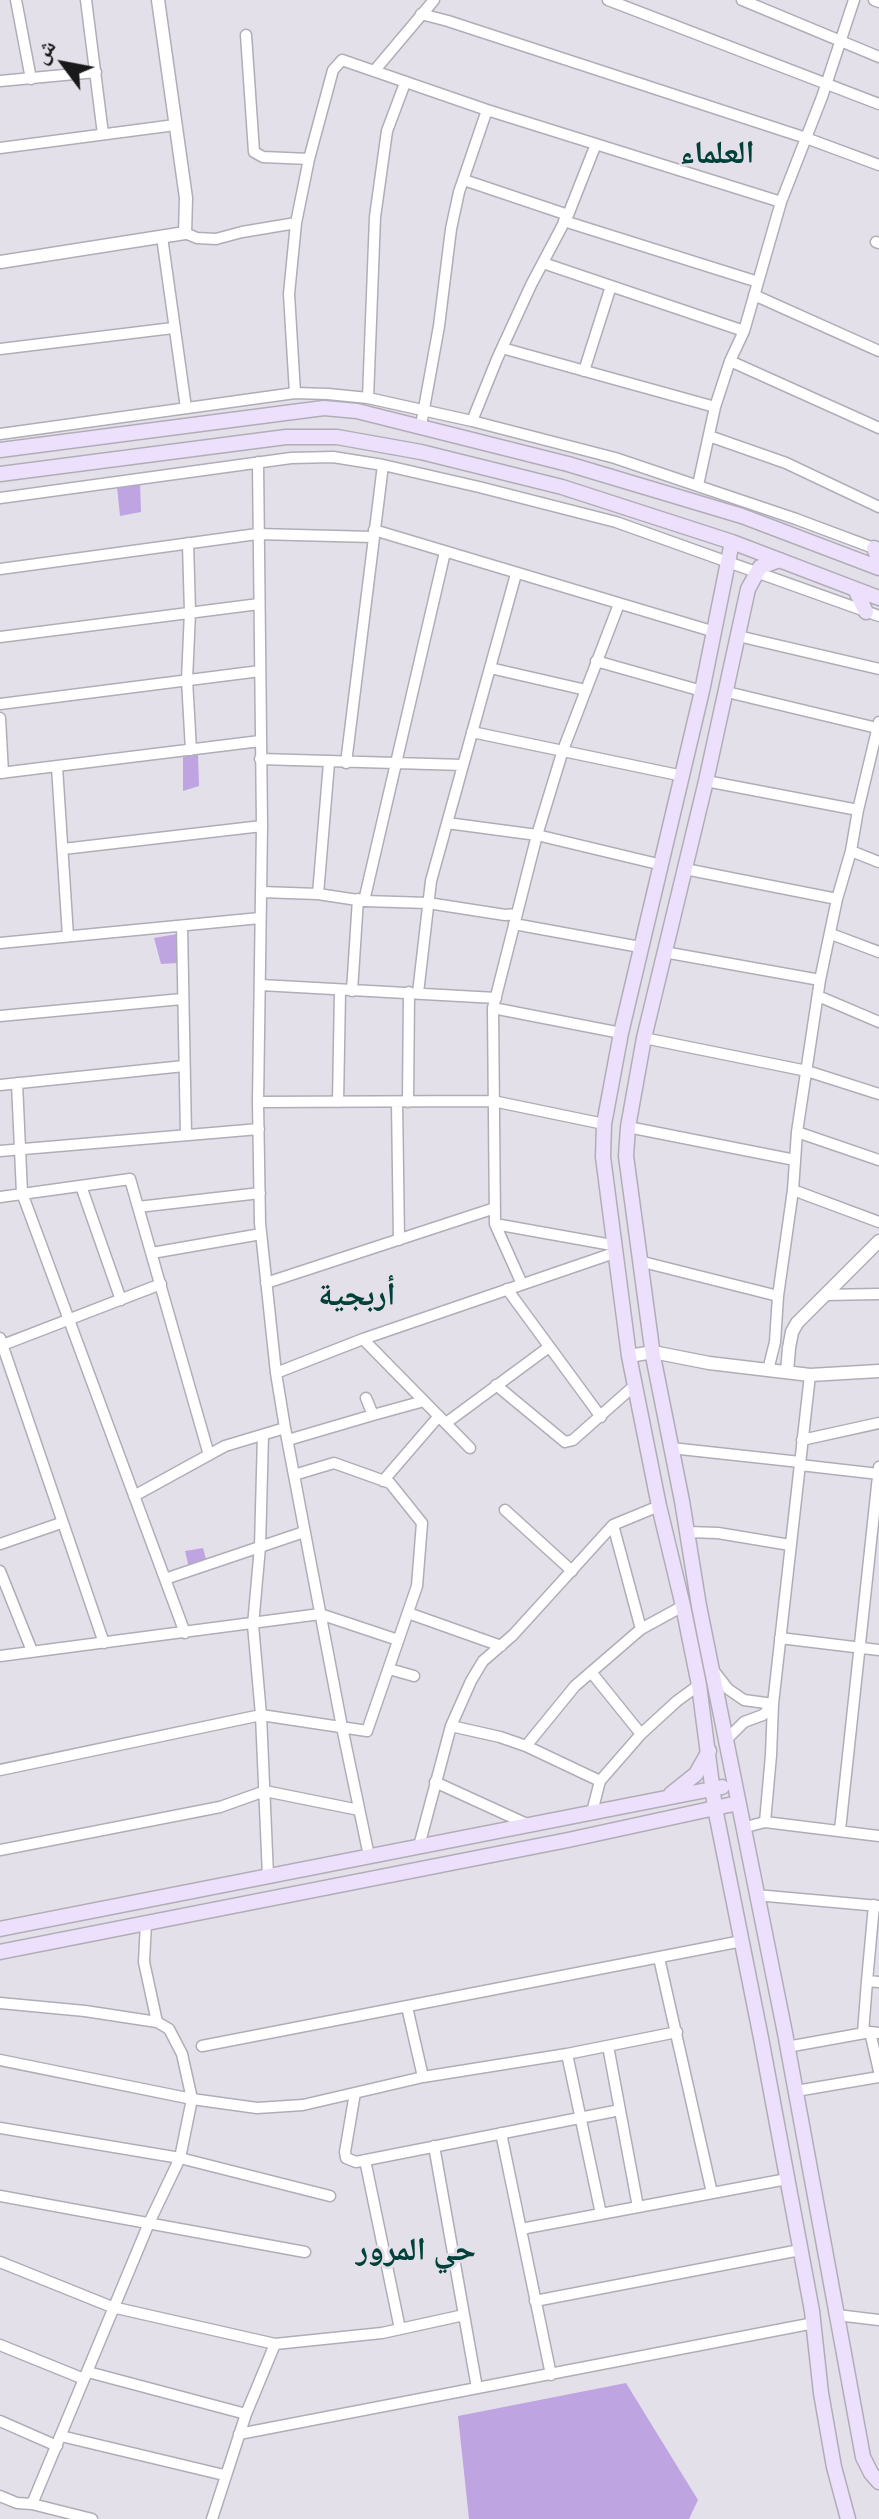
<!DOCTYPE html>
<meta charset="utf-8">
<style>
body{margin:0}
#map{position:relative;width:879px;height:2519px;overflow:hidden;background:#e4e0ea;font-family:"IBM Plex Serif","Noto Naskh Arabic",serif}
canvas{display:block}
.north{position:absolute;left:24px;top:24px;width:80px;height:80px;-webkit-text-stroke:6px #e4e0ea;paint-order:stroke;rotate:302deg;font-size:22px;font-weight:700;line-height:32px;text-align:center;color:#19181b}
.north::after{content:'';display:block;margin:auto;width:28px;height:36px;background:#19181b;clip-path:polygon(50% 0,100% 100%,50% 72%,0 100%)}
</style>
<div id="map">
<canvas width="879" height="2519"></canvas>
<div class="north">ش</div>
</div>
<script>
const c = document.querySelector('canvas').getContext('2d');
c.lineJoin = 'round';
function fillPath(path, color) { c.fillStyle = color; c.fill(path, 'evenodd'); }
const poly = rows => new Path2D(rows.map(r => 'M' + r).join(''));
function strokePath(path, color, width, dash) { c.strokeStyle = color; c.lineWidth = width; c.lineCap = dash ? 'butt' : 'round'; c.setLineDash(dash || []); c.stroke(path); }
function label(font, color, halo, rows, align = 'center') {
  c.font = font + ' "IBM Plex Serif","Noto Naskh Arabic",serif'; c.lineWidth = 6; c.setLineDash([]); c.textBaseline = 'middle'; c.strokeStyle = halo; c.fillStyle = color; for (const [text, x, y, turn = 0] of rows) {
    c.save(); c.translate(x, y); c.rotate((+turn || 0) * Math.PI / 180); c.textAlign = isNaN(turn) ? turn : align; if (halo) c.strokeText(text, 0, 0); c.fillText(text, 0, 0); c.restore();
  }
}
const green = poly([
 [140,482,141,512,120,516,117,487],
 [198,753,199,786,183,791,183,756],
 [177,934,178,963,161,964,154,938],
 [203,1548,206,1559,189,1568,185,1551],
 [626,2383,698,2500,689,2519,469,2519,458,2416]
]);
const minor = poly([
 [16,0,31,79],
 [86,0,103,134],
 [608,0,879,104],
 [742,0,879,57],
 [874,0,879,2],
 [421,14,448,21,806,138,879,165],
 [246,35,254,152,263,157,309,159],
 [375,70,434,0],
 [0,81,96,72],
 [0,148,175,125],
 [464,180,568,215],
 [564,221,758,282],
 [185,233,197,238,216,239,242,232,296,223],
 [162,237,186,408],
 [876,242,879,243],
 [543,263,744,331],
 [754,295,879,351],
 [502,348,715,407],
 [0,349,173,328],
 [730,361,879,428],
 [584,371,611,286],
 [295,393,289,294,296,223,309,159,333,70,342,60,487,110,781,202],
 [368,398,375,217,387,131,405,83],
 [472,421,497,359,531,285,568,215,596,144],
 [421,425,439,326,451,229,459,192,487,110],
 [0,434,295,393,328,394,368,398,472,421,615,458,796,519,879,550],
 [709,436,786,463,879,507],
 [258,462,262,826,258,1102,260,1223,276,1373,285,1428,342,1727,369,1856],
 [698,485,715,407,730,361,744,331,781,202,822,97,854,0],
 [0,498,291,458,333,457,383,465,479,487,616,522,879,616],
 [374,530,715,632],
 [188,543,190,612,187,680,191,750],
 [0,569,257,534,373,537],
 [738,636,879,669],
 [0,637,259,604],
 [596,661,702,691],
 [490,668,586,690],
 [727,692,877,728],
 [0,704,260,671],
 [0,718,3,773],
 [472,732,683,776],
 [260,759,463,765],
 [346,763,383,465],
 [57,767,68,936],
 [0,773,260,741],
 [706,781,858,810],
 [447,823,537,835,662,865],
 [63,849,262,826],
 [851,851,879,862],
 [685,869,837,899],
 [261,892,318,894,364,901,428,903,505,915,517,914],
 [318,894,329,763],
 [364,901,445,552],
 [514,924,640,947],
 [182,926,186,1135],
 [831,934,879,952],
 [0,943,260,918],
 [664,952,820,980],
 [261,985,496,998],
 [352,991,358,899],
 [418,993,431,881,516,574],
 [818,996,879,1022],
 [493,1008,621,1033],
 [0,1016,182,999],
 [644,1038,807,1071,879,1094],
 [17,1083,22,1193,185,1633],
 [0,1085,184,1066],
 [258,1102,493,1101,604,1124],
 [338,1102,340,991],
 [397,1102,399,1240],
 [408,1102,409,992],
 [628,1127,795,1160],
 [797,1132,879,1160],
 [0,1151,259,1129],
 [81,1186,121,1300],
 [793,1190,879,1222],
 [0,1197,130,1179,209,1455],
 [138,1207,260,1193],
 [495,1224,612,1245],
 [152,1253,261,1234],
 [639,1261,778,1296],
 [266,1283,495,1208],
 [522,1284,495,1224,493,1008,537,835,563,750,619,604],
 [507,1289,601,1417],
 [824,1295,879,1294],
 [0,1338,104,1643],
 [363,1339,470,1448],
 [0,1346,161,1284],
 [768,1370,775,1342,778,1296,793,1190,797,1132,820,980,837,899,851,851,858,810,879,722],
 [276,1373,363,1339,614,1253],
 [496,1385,565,1442,573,1440,635,1385],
 [373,1415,424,1401],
 [446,1423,549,1347],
 [263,1435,260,1547,253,1625,261,1715,268,1876],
 [288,1440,373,1415,366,1398],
 [802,1440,879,1423],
 [671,1448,800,1462],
 [800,1465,879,1474],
 [383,1481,439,1416],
 [134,1496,225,1446,285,1428],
 [505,1510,572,1571],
 [613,1525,641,1629],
 [687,1532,718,1533,790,1545],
 [0,1544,61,1523],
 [0,1571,32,1651],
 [165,1579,304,1532],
 [408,1613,501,1646],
 [780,1638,879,1650],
 [0,1656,320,1614,398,1640],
 [389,1669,414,1676],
 [714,1671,728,1689,744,1700,773,1704,771,1755,765,1822],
 [591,1672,641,1734],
 [451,1726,500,1737,526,1746,600,1781],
 [726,1740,744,1722,763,1715,773,1704,810,1375],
 [526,1746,575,1686,641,1629,683,1606],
 [0,1770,261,1715,367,1731,417,1586,422,1523,390,1483,334,1463,294,1475],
 [435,1782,529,1825],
 [592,1812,600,1781,641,1734,677,1701,699,1685],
 [742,1828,765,1822,879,1836],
 [840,1830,879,1467],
 [419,1846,451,1726,471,1681,483,1661,513,1635,613,1525,659,1506],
 [0,1850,220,1807,265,1791,359,1810],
 [756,1895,879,1906],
 [874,1905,867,1981,879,1982],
 [146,1923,144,1962,157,2022],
 [659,1958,712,2193],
 [0,2003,85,2011,157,2022,169,2029,182,2054,192,2099,180,2158,149,2223,32,2504],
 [407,2007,423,2077],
 [870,2032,879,2071],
 [863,2033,867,1981],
 [202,2046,742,1941],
 [608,2046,638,2207],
 [787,2047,870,2032,879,2033],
 [567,2054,601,2214],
 [0,2060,192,2099,257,2108,303,2105,423,2077,567,2054,677,2032],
 [796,2091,879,2077],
 [355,2093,345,2152,346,2158,356,2162,620,2110],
 [0,2128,180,2158,330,2196],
 [501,2133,551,2375],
 [434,2146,477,2388],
 [365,2160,400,2329],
 [0,2196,305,2252],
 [521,2229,787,2179],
 [0,2262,112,2307,275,2344,382,2333,464,2315],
 [535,2301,800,2250],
 [837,2315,879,2320],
 [0,2345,84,2379],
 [88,2372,246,2414],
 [0,2421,57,2446],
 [239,2434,814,2323],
 [61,2436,224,2475],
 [0,2496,17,2503,32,2504,92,2519],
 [212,2519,246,2414,275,2344]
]);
const tertiary = poly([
 [0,262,185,233,186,198,158,0],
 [629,1356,653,1352,709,1363,810,1375,879,1371],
 [787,1372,789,1348,792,1332,797,1323,879,1241]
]);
const secondary = poly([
 [0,450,285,413,324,408,357,411,568,464,742,516,879,568],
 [0,474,286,437,337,437,421,452,562,487,732,542,879,598],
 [732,542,702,691,621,1033,604,1124,603,1157,629,1356,659,1506,683,1606,699,1685,715,1808,761,2038,812,2311,821,2393,834,2467,848,2519],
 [874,548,879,561],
 [780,560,760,567,748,589,706,781,644,1038,628,1127,626,1156,653,1356,682,1501,699,1606,785,2033,863,2457,871,2473,879,2482],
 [855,589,866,612],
 [671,1794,696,1774,709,1751],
 [0,1929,722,1787],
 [0,1952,568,1840,738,1803]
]);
const districtNames = [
 ["العلماء",717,154],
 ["أربجية",357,1296],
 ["حي المرور",416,2251]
];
fillPath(green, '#bea5e2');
strokePath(minor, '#b1adb7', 13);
strokePath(tertiary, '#b1adb7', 15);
strokePath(secondary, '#b1adb7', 17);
strokePath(minor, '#fff', 10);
strokePath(tertiary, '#fff', 12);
strokePath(secondary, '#ece0fc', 14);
label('bold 32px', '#014139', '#e4e0ea', districtNames);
</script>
